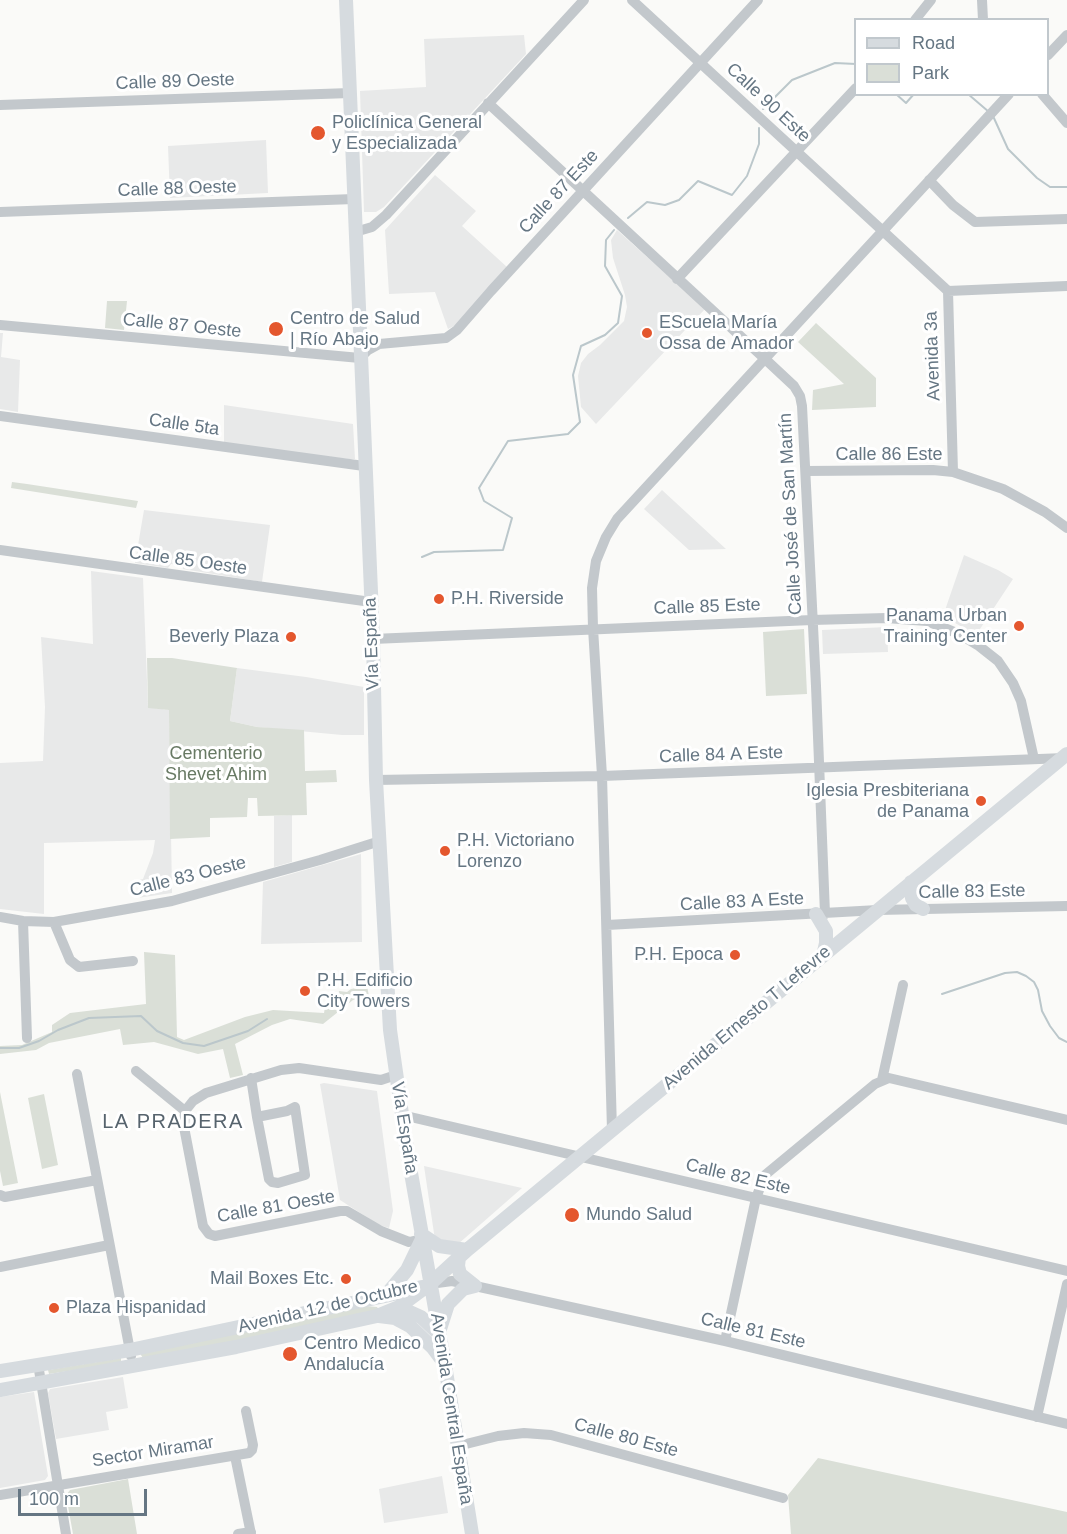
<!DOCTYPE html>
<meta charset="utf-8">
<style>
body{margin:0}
#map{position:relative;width:1067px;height:1534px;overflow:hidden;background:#fafaf8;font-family:Arial,sans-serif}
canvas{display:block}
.legend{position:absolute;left:854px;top:18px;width:195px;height:78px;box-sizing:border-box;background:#fff;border:2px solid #c1c8cd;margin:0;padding:8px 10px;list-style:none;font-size:18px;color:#657683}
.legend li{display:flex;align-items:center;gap:12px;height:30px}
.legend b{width:30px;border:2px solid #c1c8cd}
.scale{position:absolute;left:18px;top:1489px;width:129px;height:27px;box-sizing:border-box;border:3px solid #657683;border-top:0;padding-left:8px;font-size:18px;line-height:21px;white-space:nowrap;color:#657683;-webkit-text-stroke:4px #fff;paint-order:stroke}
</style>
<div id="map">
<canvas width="1067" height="1534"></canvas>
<ul class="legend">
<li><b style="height:8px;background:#d6dbdf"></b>Road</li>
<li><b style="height:16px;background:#dadfd7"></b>Park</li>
</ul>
<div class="scale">100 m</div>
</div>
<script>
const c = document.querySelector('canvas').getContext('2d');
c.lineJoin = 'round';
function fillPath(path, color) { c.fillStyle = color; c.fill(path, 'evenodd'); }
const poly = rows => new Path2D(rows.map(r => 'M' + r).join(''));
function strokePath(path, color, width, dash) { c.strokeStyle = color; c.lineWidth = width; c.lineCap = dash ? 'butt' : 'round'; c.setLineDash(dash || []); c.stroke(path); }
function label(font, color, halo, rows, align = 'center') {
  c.font = font + ' Arial,sans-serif'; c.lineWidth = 6; c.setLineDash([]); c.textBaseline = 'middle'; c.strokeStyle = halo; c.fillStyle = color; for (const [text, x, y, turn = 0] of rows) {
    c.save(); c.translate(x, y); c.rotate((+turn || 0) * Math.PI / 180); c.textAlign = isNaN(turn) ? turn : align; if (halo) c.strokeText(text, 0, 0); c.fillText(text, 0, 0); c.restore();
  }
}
const built = poly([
 [524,35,526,54,384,207,376,212,364,212,360,91,426,87,424,39],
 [266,140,268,193,170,198,168,146],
 [435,175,476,211,462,226,507,267,458,324,448,329,435,292,389,294,385,230],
 [617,230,705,309,596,424,581,407,578,376,581,363,588,354,600,345,624,321,627,307,625,295,613,258,611,240],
 [0,333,3,333,1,357,20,360,18,412,0,409],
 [224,405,353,424,355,459,348,459,224,444],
 [662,490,726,549,689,550,644,509],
 [144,510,270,525,262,582,183,569,182,565,171,564,168,568,135,563],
 [964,555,998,570,1013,579,976,635,943,616],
 [91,571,143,578,148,707,169,710,172,893,137,898,136,891,140,890,139,880,143,879,153,853,155,840,44,843,44,914,0,909,0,763,43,761,45,707,41,637,93,644],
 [887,627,888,652,823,654,822,630],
 [237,668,306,677,364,687,364,735,342,735,257,727,230,721],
 [292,815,292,862,274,867,274,816],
 [361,854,362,942,261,944,263,882],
 [324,1083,377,1091,393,1211,389,1228,379,1225,340,1200,320,1084],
 [424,1166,522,1188,457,1245,435,1240],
 [123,1377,128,1408,106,1412,109,1430,56,1439,48,1393,50,1389],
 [34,1392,48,1476,45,1480,0,1488,0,1397],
 [442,1476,448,1513,384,1523,379,1489]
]);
const green = poly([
 [107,301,127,301,124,330,105,328],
 [816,323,876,378,876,407,812,410,813,390,844,384,798,342],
 [12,482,27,484,138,501,136,508,11,488],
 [804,629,807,694,766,696,763,632],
 [147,658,172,658,237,668,230,721,257,727,304,730,305,771,336,770,337,782,306,783,307,815,258,816,257,798,248,798,247,817,210,818,210,837,170,839,169,710,148,708],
 [144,952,175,955,177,1037,184,1040,245,1017,273,1010,324,1013,325,1007,331,1007,332,997,338,997,339,991,347,992,351,989,367,986,369,996,353,1000,323,1024,290,1019,272,1025,235,1044,243,1075,230,1078,223,1049,198,1054,154,1042,123,1045,120,1029,49,1043,36,1050,0,1054,0,1046,22,1045,52,1032,52,1025,70,1013,146,1004],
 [0,1092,18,1183,3,1186,0,1171],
 [44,1094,58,1165,42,1169,28,1098],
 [366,1306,377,1307,379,1310,145,1361,141,1355,141,1354],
 [121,1358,121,1363,49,1374,48,1370],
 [818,1458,1067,1512,1067,1534,791,1534,788,1495],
 [128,1479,137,1534,73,1534,66,1495,70,1490]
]);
const stream = poly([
 [896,94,906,103,914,94],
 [968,94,989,112],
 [763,109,792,80,835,63,856,64],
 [993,116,1008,149,1037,178,1050,187,1067,187],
 [628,218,647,202,665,205,679,200,698,181,732,195,747,176,759,144,759,128],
 [422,557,434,552,503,550,512,518,484,501,479,488,508,441,568,434,580,422,573,375,581,346,605,335,618,323,622,296,605,266,606,240,614,230],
 [942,994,1005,973,1017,972,1026,976,1034,982,1038,990,1042,1011,1050,1026,1059,1038,1067,1042],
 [0,1048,19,1048,39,1041,58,1030,89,1018,141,1016,157,1031,183,1043,204,1046,248,1031,267,1019]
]);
const minor = poly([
 [632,0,948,291,953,472],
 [982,0,983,20],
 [915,20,931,0],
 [1048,55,1067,35],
 [1042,94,1067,123],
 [488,103,764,358,794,386,800,396,802,406,816,686,825,914],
 [0,105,350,93],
 [929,180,953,205,975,222,1067,219],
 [0,212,354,199],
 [355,232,372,227,386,215,584,0],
 [677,279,856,88],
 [948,291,1067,286],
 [0,325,360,358,368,350,379,344,446,338,457,330,491,291,758,0],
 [0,416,364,466],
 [806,471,933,470,953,472,1003,489,1045,512,1067,528],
 [0,550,371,602],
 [373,639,812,620,886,618,927,621,959,634,979,646,998,661,1013,683,1021,701,1034,759],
 [376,780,602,776,1065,758],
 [0,917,23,921,54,922,172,901,320,860,380,841],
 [23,921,27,1038],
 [54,922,70,960,79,967,133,961],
 [607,925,878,910,1067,906],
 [136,1071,185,1111],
 [77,1074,131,1356],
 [251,1078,257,1117,269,1179,272,1182,278,1183,305,1175,295,1107,287,1111,257,1117],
 [882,1080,903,985],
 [185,1111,184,1127,203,1226,209,1234,215,1236,340,1211,347,1211,381,1231,409,1242,422,1239],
 [185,1111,193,1101,206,1093,281,1070,299,1068,381,1080,396,1075],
 [402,1115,1067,1271],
 [612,1130,602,776,593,628,592,588,596,561,606,537,617,519,1009,94],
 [0,1195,5,1197,97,1180],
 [0,1267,109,1245],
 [430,1284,452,1281,475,1286,725,1341,1067,1424],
 [725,1341,756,1198,765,1175,875,1084,889,1078,1067,1120],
 [38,1364,66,1534],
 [1037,1417,1067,1284],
 [458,1446,498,1436,524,1433,551,1435,783,1498],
 [235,1456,251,1534],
 [0,1495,249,1453,252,1450,253,1445,246,1411],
 [238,1534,251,1532]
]);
const major = poly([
 [346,0,373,639,376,780,390,1030,408,1156,445,1365,472,1534],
 [911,882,912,898,916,905,923,909],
 [816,914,826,931,826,943,823,956],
 [421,1234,439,1246,467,1250],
 [459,1257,458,1266,460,1274,475,1286],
 [386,1295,407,1270,422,1239],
 [399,1307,421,1317,439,1334],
 [379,1316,395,1318,410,1326,433,1348,442,1360],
 [440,1329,448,1304,463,1289,475,1286],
 [0,1371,130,1350,385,1296,422,1287],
 [0,1390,236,1347,377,1316,399,1307,430,1284,467,1250,1067,754]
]);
const markers = [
 [318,133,8,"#e4572e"],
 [276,329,8,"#e4572e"],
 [647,333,6,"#e4572e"],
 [439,599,6,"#e4572e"],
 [1019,626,6,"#e4572e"],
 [291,637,6,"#e4572e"],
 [981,801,6,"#e4572e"],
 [445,851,6,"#e4572e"],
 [735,955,6,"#e4572e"],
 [305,991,6,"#e4572e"],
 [572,1215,8,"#e4572e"],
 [346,1279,6,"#e4572e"],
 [54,1308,6,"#e4572e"],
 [290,1354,8,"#e4572e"]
];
const streetNames = [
 ["Calle 89 Oeste",175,82,-2],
 ["Calle 90 Este",768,103,43],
 ["Calle 88 Oeste",177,189,-2],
 ["Calle 87 Este",559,192,-47],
 ["Calle 87 Oeste",182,326,6],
 ["Avenida 3a",933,356,-92],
 ["Calle 5ta",184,425,8],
 ["Calle 86 Este",889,455],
 ["Calle José de San Martín",791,514,-93],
 ["Calle 85 Oeste",188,561,8],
 ["Calle 85 Este",707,607,-2],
 ["Vía España",372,644,-92],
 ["Calle 84 A Este",721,755,-2],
 ["Calle 83 Oeste",188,877,-14],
 ["Calle 83 Este",972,892,-1],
 ["Calle 83 A Este",742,902,-3],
 ["Avenida Ernesto T Lefevre",747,1018,-40],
 ["Vía España",404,1128,81],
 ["Calle 82 Este",738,1177,13],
 ["Calle 81 Oeste",276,1207,-10],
 ["Avenida 12 de Octubre",328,1307,-13],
 ["Calle 81 Este",753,1331,13],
 ["Avenida Central España",451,1409,81],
 ["Calle 80 Este",626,1438,15],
 ["Sector Miramar",153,1452,-9]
];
const poiNames = [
 ["Policlínica General",332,123],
 ["y Especializada",332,144],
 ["Centro de Salud",290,319],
 ["| Río Abajo",290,340],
 ["EScuela María",659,323],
 ["Ossa de Amador",659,344],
 ["P.H. Riverside",451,599],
 ["Panama Urban",1007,616,"right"],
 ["Training Center",1007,637,"right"],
 ["Beverly Plaza",279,637,"right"],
 ["Iglesia Presbiteriana",969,791,"right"],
 ["de Panama",969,812,"right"],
 ["P.H. Victoriano",457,841],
 ["Lorenzo",457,862],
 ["P.H. Epoca",723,955,"right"],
 ["P.H. Edificio",317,981],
 ["City Towers",317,1002],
 ["Mundo Salud",586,1215],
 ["Mail Boxes Etc.",334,1279,"right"],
 ["Plaza Hispanidad",66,1308],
 ["Centro Medico",304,1344],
 ["Andalucía",304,1365]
];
const parkNames = [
 ["Cementerio",216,754],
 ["Shevet Ahim",216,775]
];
const neighbourhoodNames = [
 ["LA PRADERA",173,1122]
];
fillPath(built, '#e8e9e9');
fillPath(green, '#dadfd7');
strokePath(stream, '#bbc7cb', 2);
strokePath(minor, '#c3c8cc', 10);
strokePath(major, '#d6dbdf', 14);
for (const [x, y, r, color] of markers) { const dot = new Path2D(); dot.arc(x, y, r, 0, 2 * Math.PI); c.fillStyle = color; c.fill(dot); strokePath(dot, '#fff', 2); }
label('18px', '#657683', '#fff', streetNames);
label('18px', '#657683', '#fff', poiNames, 'left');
label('18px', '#687a64', '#fff', parkNames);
c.letterSpacing = '1.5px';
label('20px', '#57646e', '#fff', neighbourhoodNames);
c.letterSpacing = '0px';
</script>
